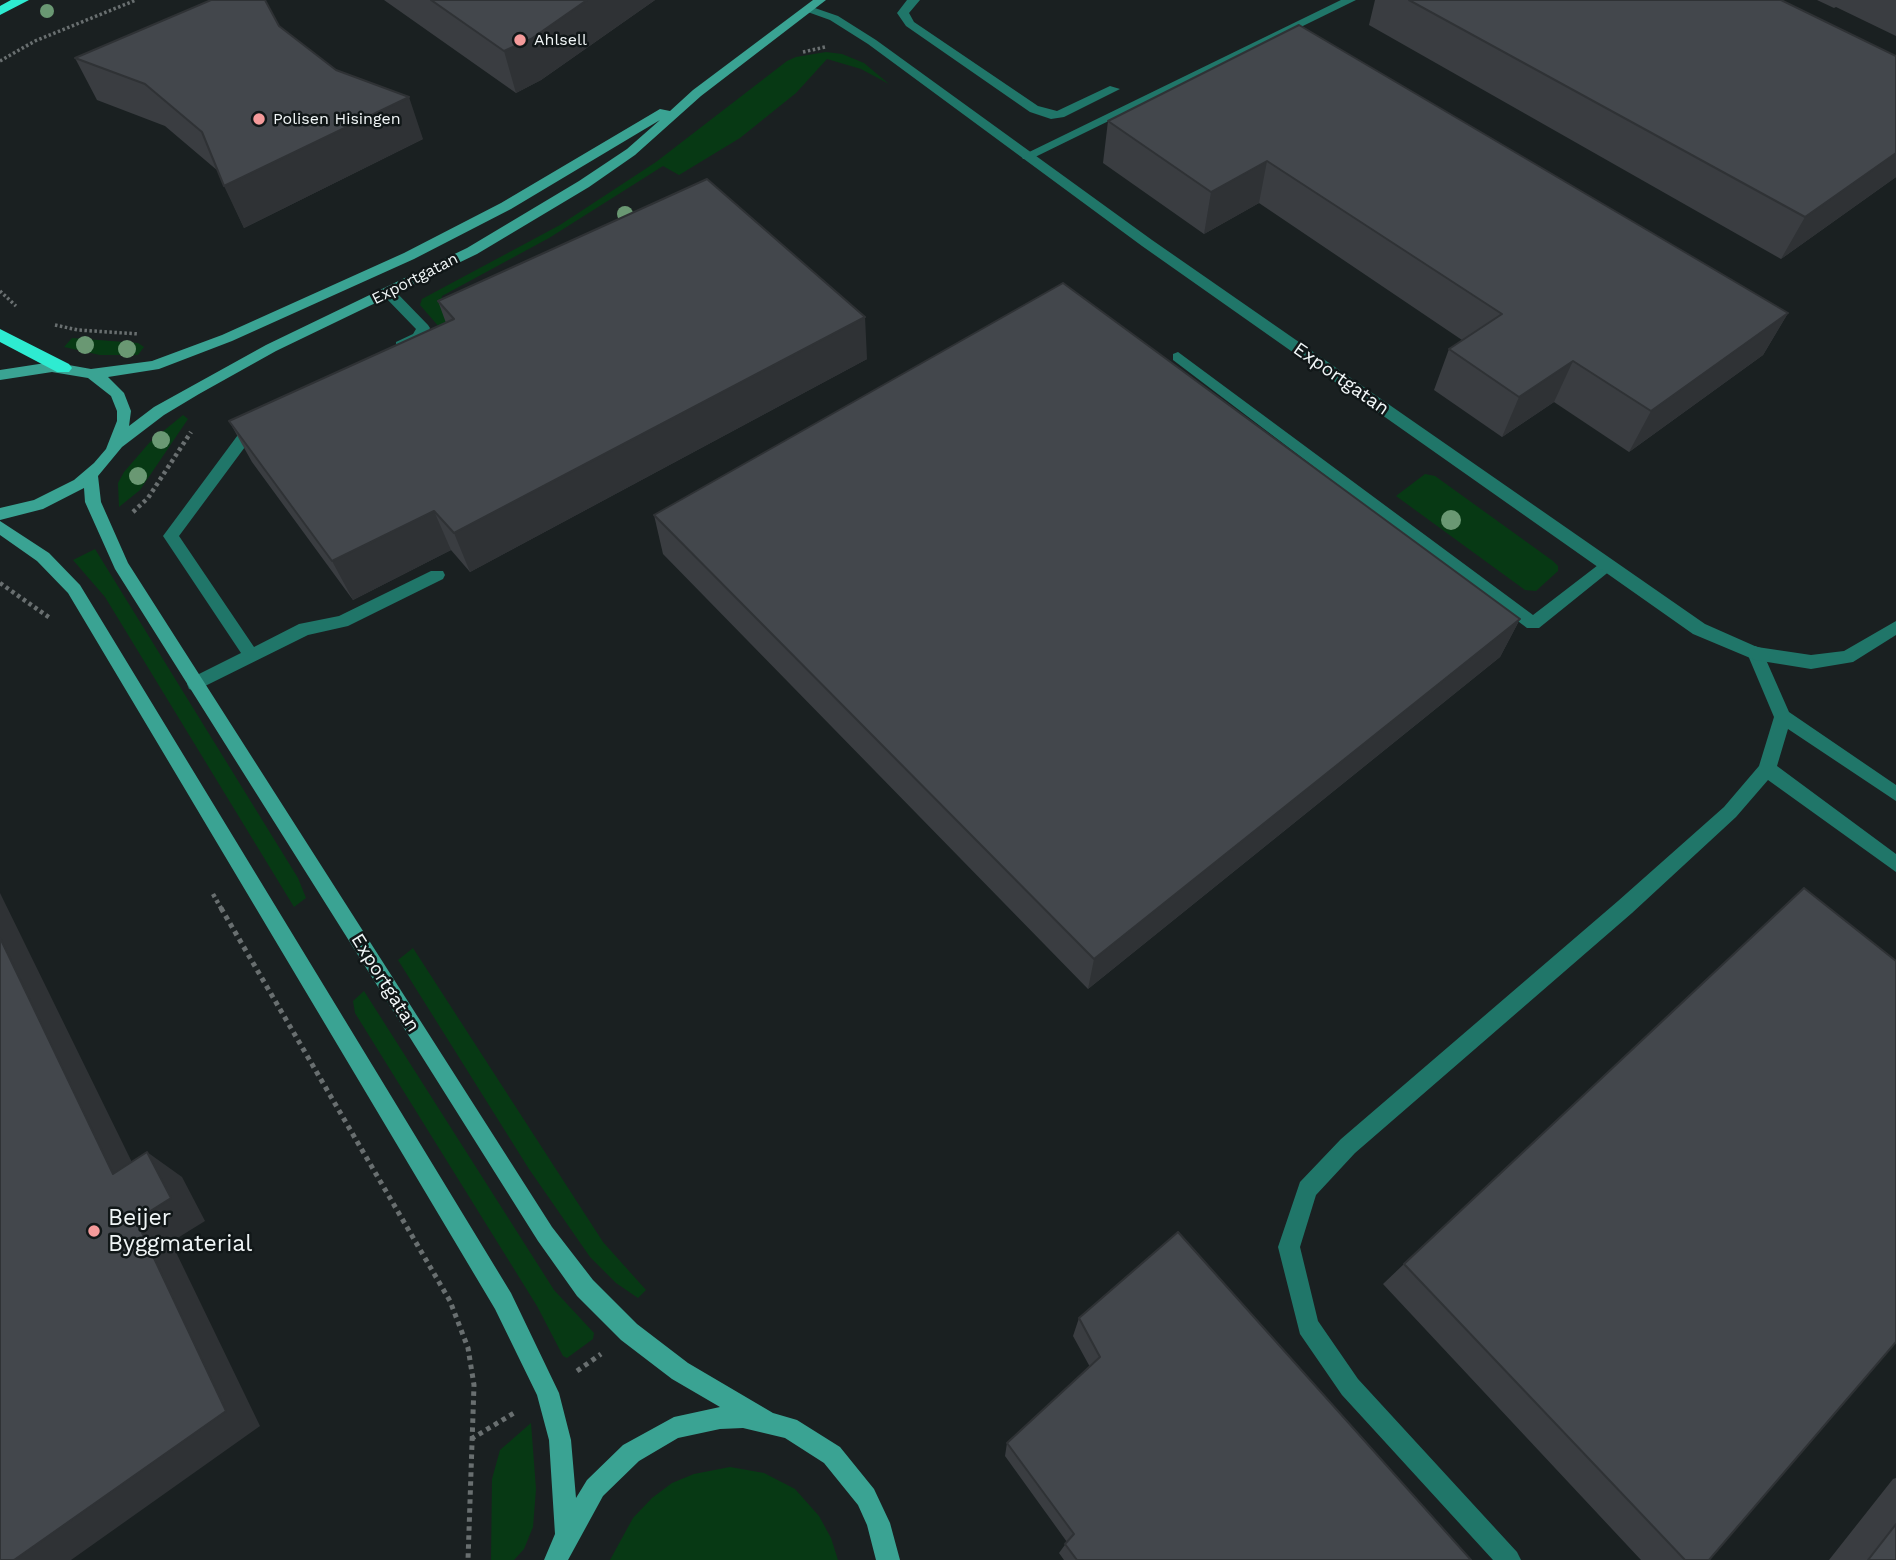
<!DOCTYPE html>
<style>
body{margin:0}
canvas{display:block;background:#1a2021}
</style>
<canvas width="1896" height="1560"></canvas>
<script>
const c = document.querySelector('canvas').getContext('2d');
c.lineJoin = 'round';
function fillPath(path, color) { c.fillStyle = color; c.fill(path, 'evenodd'); }
const poly = rows => new Path2D(rows.map(r => 'M' + r).join(''));
function strokePath(path, color, width, dash) { c.strokeStyle = color; c.lineWidth = width; c.lineCap = dash ? 'butt' : 'round'; c.setLineDash(dash || []); c.stroke(path); }
function label(font, color, halo, rows, align = 'center') {
  c.font = font + ' "Work Sans",sans-serif'; c.lineWidth = 5; c.setLineDash([]); c.textBaseline = 'middle'; c.strokeStyle = halo; c.fillStyle = color; for (const [text, x, y, turn = 0] of rows) {
    c.save(); c.translate(x, y); c.rotate((+turn || 0) * Math.PI / 180); c.textAlign = isNaN(turn) ? turn : align; if (halo) c.strokeText(text, 0, 0); c.fillText(text, 0, 0); c.restore();
  }
}
const green = poly([
 [826,52,842,54,864,63,889,84,861,69,827,59,796,93,740,138,679,175,663,166,549,238,442,296,440,306,466,332,440,328,420,305,422,299,560,225,656,162,787,61,796,57],
 [72,338,138,343,144,347,138,355,100,355,64,347],
 [183,415,188,419,140,490,119,507,118,483,124,472,150,442],
 [1425,474,1435,476,1553,561,1558,566,1558,571,1536,591,1525,590,1396,496],
 [95,549,298,878,306,898,294,907,105,597,73,560],
 [413,948,603,1242,646,1290,638,1298,616,1283,590,1257,529,1169,398,960],
 [364,991,554,1290,594,1333,593,1339,567,1358,563,1356,537,1306,355,1013,353,1001],
 [531,1423,536,1489,533,1527,524,1549,514,1560,491,1560,492,1479,500,1450],
 [730,1467,764,1473,795,1489,819,1516,831,1538,838,1560,610,1560,633,1518,652,1498,672,1483,694,1474]
]);
const pathFar2 = poly([
 [803,52,825,47],
 [0,61,35,41,136,0],
 [0,291,16,306],
 [55,325,78,330,139,334]
]);
const pathFar1 = poly([
 [133,512,148,498,191,432],
 [0,583,50,618],
 [213,894,222,910]
]);
const path = poly([
 [221,908,450,1301,468,1348,474,1385,468,1560],
 [577,1371,601,1354],
 [471,1439,514,1413]
]);
const lane = poly([
 [907,0,920,0,909,13,914,22,1038,106,1057,111,1110,86,1120,89,1064,117,1051,119,1030,112,906,26,897,13,907,0],
 [1341,0,1356,0,1031,159,1023,159,1021,156,1341,0],
 [389,289,394,290,428,325,430,328,424,340,406,348,396,348,396,342,413,334,416,329,384,296,382,293,389,289],
 [1178,352,1533,615,1602,562,1614,562,1616,566,1539,628,1527,628,1173,360,1173,354,1178,352],
 [254,419,259,420,261,424,259,428,179,536,254,647,299,624,339,616,431,571,443,571,445,575,443,579,348,626,308,635,195,691,189,689,187,684,189,679,241,653,163,536,249,420,254,419],
 [1755,646,1761,648,1763,653,1789,712,1896,785,1896,801,1788,729,1777,766,1896,854,1896,872,1768,780,1736,817,1632,913,1355,1153,1316,1195,1300,1247,1318,1321,1358,1379,1517,1552,1521,1560,1493,1560,1342,1395,1300,1334,1278,1247,1300,1182,1341,1139,1618,901,1724,807,1759,766,1774,717,1747,653,1749,648,1755,646]
]);
const street = poly([
 [809,6,838,16,876,40,1152,240,1705,624,1757,647,1811,655,1844,651,1896,621,1896,635,1853,662,1811,669,1755,660,1693,634,1142,246,868,44,830,20,805,11,805,7,809,6]
]);
const secondary = poly([
 [813,0,826,0,701,96,635,155,589,187,477,254,276,351,199,394,164,415,122,447,98,476,101,502,128,563,552,1227,593,1280,637,1324,688,1363,773,1413,797,1420,840,1447,874,1489,890,1523,900,1560,876,1560,867,1525,858,1505,824,1463,785,1438,743,1428,720,1429,678,1438,639,1461,603,1496,568,1560,544,1560,555,1534,549,1440,537,1395,495,1309,68,593,37,561,0,535,0,521,49,553,80,585,511,1293,559,1393,571,1440,576,1498,587,1480,623,1445,674,1417,720,1407,672,1379,621,1340,577,1296,538,1241,115,569,85,502,84,488,43,509,0,520,0,508,34,500,74,480,94,463,106,449,117,421,117,411,111,396,88,378,52,372,0,380,0,370,52,362,91,369,152,361,222,335,404,253,501,203,660,109,670,111,693,90,813,0],
 [660,120,627,149,579,181,467,248,266,345,154,407,129,426,131,411,124,393,108,377,159,369,232,341,414,259,511,209,660,120]
]);
const highway = poly([
 [11,0,29,0,0,15,0,6,11,0],
 [0,329,69,364,72,368,69,372,57,372,0,342,0,329]
]);
const trees = [
 [47,11,7],
 [625,214,8],
 [85,345,9],
 [127,349,9],
 [161,440,9],
 [138,476,9],
 [1451,520,10]
];
const wall = poly([
 [384,0,655,0,541,80,516,93],
 [1375,0,1781,0,1896,56,1896,177,1781,259,1369,25],
 [1817,0,1896,0,1896,36,1836,7,1834,8],
 [1299,25,1788,313,1763,355,1629,452,1554,402,1502,437,1434,390,1449,349,1462,340,1259,203,1204,234,1103,163,1108,121],
 [279,26,423,139,244,228,218,171,165,126,97,100,75,58],
 [438,301,867,359,470,572,451,550,353,600,252,462,229,421,446,323],
 [654,515,1520,619,1500,657,1088,989,663,554],
 [1404,1264,1709,1560,1641,1560,1383,1284],
 [1079,1318,1471,1560,1064,1560,1059,1553,1067,1542,1005,1456,1007,1443,1090,1367,1073,1336],
 [1896,1478,1896,1560,1829,1560,1893,1479]
]);
const shadedWall = poly([
 [587,0,655,0,541,80,516,93,504,51],
 [409,97,423,139,244,228,224,186],
 [1896,153,1896,177,1781,259,1805,217],
 [1267,161,1259,203,1204,234,1211,192],
 [1788,313,1763,355,1629,452,1651,411],
 [865,317,867,359,470,572,454,533],
 [1573,361,1554,402,1502,437,1519,397],
 [434,511,451,550,353,600,332,561],
 [1520,619,1500,657,1088,989,1094,959],
 [0,893,149,1197,113,1174,0,938],
 [147,1152,182,1177,205,1221,171,1242,260,1426,71,1560,14,1560,136,1220]
]);
const building = poly([
 [211,0,265,0,279,26,336,70,409,97,224,186,202,132,145,84,75,58,211,0],
 [431,0,587,0,531,39,504,51,431,0],
 [1409,0,1781,0,1896,56,1896,153,1805,217,1409,0],
 [1299,25,1788,313,1651,411,1573,361,1519,397,1449,349,1502,314,1267,161,1211,192,1108,121,1299,25],
 [707,179,865,317,454,533,434,511,332,561,229,421,454,319,438,301,707,179],
 [1063,283,1520,619,1094,959,654,515,1063,283],
 [1804,888,1896,961,1896,1342,1709,1560,1685,1560,1404,1264,1804,888],
 [0,938,113,1174,147,1152,171,1198,136,1220,226,1411,14,1560,0,1560,0,938],
 [1178,1232,1471,1560,1077,1560,1065,1544,1074,1534,1007,1443,1100,1357,1079,1318,1178,1232],
 [1896,1524,1896,1560,1868,1560,1896,1524]
]);
const markers = [
 [520,40,7,"#f59b9b"],
 [259,119,7,"#f59b9b"],
 [94,1231,7,"#f59b9b"]
];
const farPoinames = [
 ["Ahlsell",534,40],
 ["Polisen Hisingen",273,119]
];
const farStreetnames = [
 ["Exportgatan",415,279,-27]
];
const streetNames = [
 ["Exportgatan",1341,379,35],
 ["Exportgatan",385,983,58]
];
const nearPoinames = [
 ["Beijer",108,1218],
 ["Byggmaterial",108,1244]
];
fillPath(green, '#073914');
strokePath(pathFar2, '#696f70', 3.5, [2.5, 2.5]);
strokePath(pathFar1, '#696f70', 4.5, [3.5, 3.5]);
strokePath(path, '#696f70', 5, [4.5, 4.5]);
fillPath(lane, '#207669');
fillPath(street, '#207669');
fillPath(secondary, '#3aa393');
fillPath(highway, '#2eebd1');
c.fillStyle = '#6a9873';
for (const [x, y, r] of trees) { c.beginPath(); c.arc(x, y, r, 0, 2 * Math.PI); c.fill(); }
fillPath(wall, '#3a3d41');
fillPath(shadedWall, '#2f3235');
fillPath(building, '#43474c');
strokePath(building, '#2f3235', 2);
for (const [x, y, r, color] of markers) { const dot = new Path2D(); dot.arc(x, y, r, 0, 2 * Math.PI); c.fillStyle = color; c.fill(dot); strokePath(dot, '#111718', 2.5); }
label('16px', '#f1f6f7', '#111718', farPoinames, 'left');
label('16px', '#f1f6f7', '#111718', farStreetnames);
label('19px', '#f1f6f7', '#111718', streetNames);
label('23px', '#f1f6f7', '#111718', nearPoinames, 'left');
</script>
